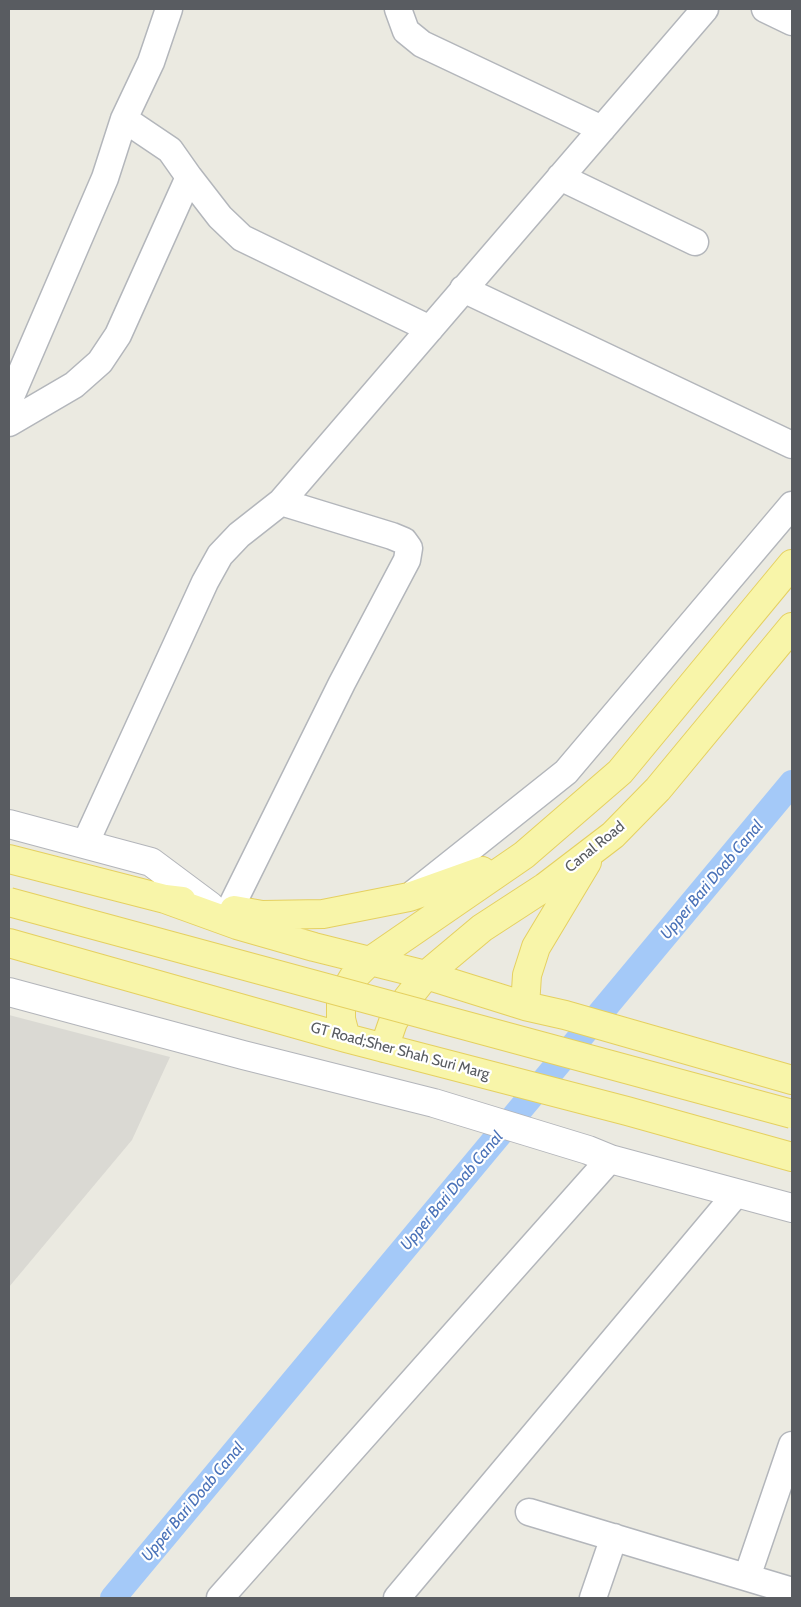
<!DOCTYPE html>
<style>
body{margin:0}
#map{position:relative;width:801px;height:1607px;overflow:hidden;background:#ebeae1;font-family:Cabin,sans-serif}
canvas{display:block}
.frame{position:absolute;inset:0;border:10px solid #595c61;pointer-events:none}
</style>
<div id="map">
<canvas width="801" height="1607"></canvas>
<div class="frame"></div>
</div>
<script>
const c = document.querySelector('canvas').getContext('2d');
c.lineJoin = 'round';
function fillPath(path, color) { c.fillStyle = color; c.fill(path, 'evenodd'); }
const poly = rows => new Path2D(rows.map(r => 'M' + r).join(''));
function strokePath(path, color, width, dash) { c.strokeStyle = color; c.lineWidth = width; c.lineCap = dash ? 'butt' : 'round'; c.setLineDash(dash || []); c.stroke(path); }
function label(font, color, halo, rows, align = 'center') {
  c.font = font + ' Cabin,sans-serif'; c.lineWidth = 4.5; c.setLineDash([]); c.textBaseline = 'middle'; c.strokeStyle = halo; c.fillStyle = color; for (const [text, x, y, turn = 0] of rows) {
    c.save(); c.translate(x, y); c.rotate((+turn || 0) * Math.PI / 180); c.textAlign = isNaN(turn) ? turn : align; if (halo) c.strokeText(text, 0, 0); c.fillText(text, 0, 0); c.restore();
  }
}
const industrial = poly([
 [9,1015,170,1057,132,1140,9,1287]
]);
const canal = poly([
 [113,1598,792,783]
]);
const street = poly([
 [398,9,406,31,422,44,602,129],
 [765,9,792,22],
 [124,119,170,150,189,177,220,217,242,238,430,329],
 [560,177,695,242],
 [463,289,792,445],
 [9,401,105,178,124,119,151,62,169,9],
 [9,423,74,385,100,362,118,335,189,177],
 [85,844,205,582,220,555,239,535,281,502,705,9],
 [414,893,566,772,792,505],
 [230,909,342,683,407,560,409,548,404,541,392,536,281,502],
 [529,1512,792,1591],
 [747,1577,792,1445],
 [220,1598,610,1159],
 [397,1598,736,1194],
 [593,1598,614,1537]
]);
const secondary = poly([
 [9,824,151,862,210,906],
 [9,992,243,1055,434,1103,588,1150,610,1159,792,1208]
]);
const primary = poly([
 [9,859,165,899,182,901],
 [165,899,237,925,314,947,426,975,525,1006,565,1015,792,1080],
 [234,910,262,915,323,914,409,897,482,871],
 [9,943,346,1038,627,1111,792,1157],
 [525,1006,527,975,536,947,587,862],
 [346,1038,341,1019,341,998,353,978,370,961,524,855,620,772,792,564],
 [384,1048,393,1022,407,999,426,975,482,928,545,887,613,835,658,789,792,627]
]);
const primaryBridge = poly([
 [9,902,792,1114]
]);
const streetNames = [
 ["Canal Road",595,847,-39],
 ["GT Road;Sher Shah Suri Marg",400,1051,15]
];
const waterNames = [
 ["Upper Bari Doab Canal",712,880,-50],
 ["Upper Bari Doab Canal",452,1191,-50],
 ["Upper Bari Doab Canal",193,1502,-50]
];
fillPath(industrial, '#dad9d3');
strokePath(canal, '#a4c9f8', 26);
strokePath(street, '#b3b6bb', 29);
strokePath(secondary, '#b3b5ba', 30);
strokePath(primary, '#e5d060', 30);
strokePath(street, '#fff', 26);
strokePath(secondary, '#fff', 28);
strokePath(primary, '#f8f5a9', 28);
strokePath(primaryBridge, '#e5d060', 30, []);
strokePath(primaryBridge, '#f8f5a9', 28);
label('15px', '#595c61', '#fff', streetNames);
label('italic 16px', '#4a72b8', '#fff', waterNames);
</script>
